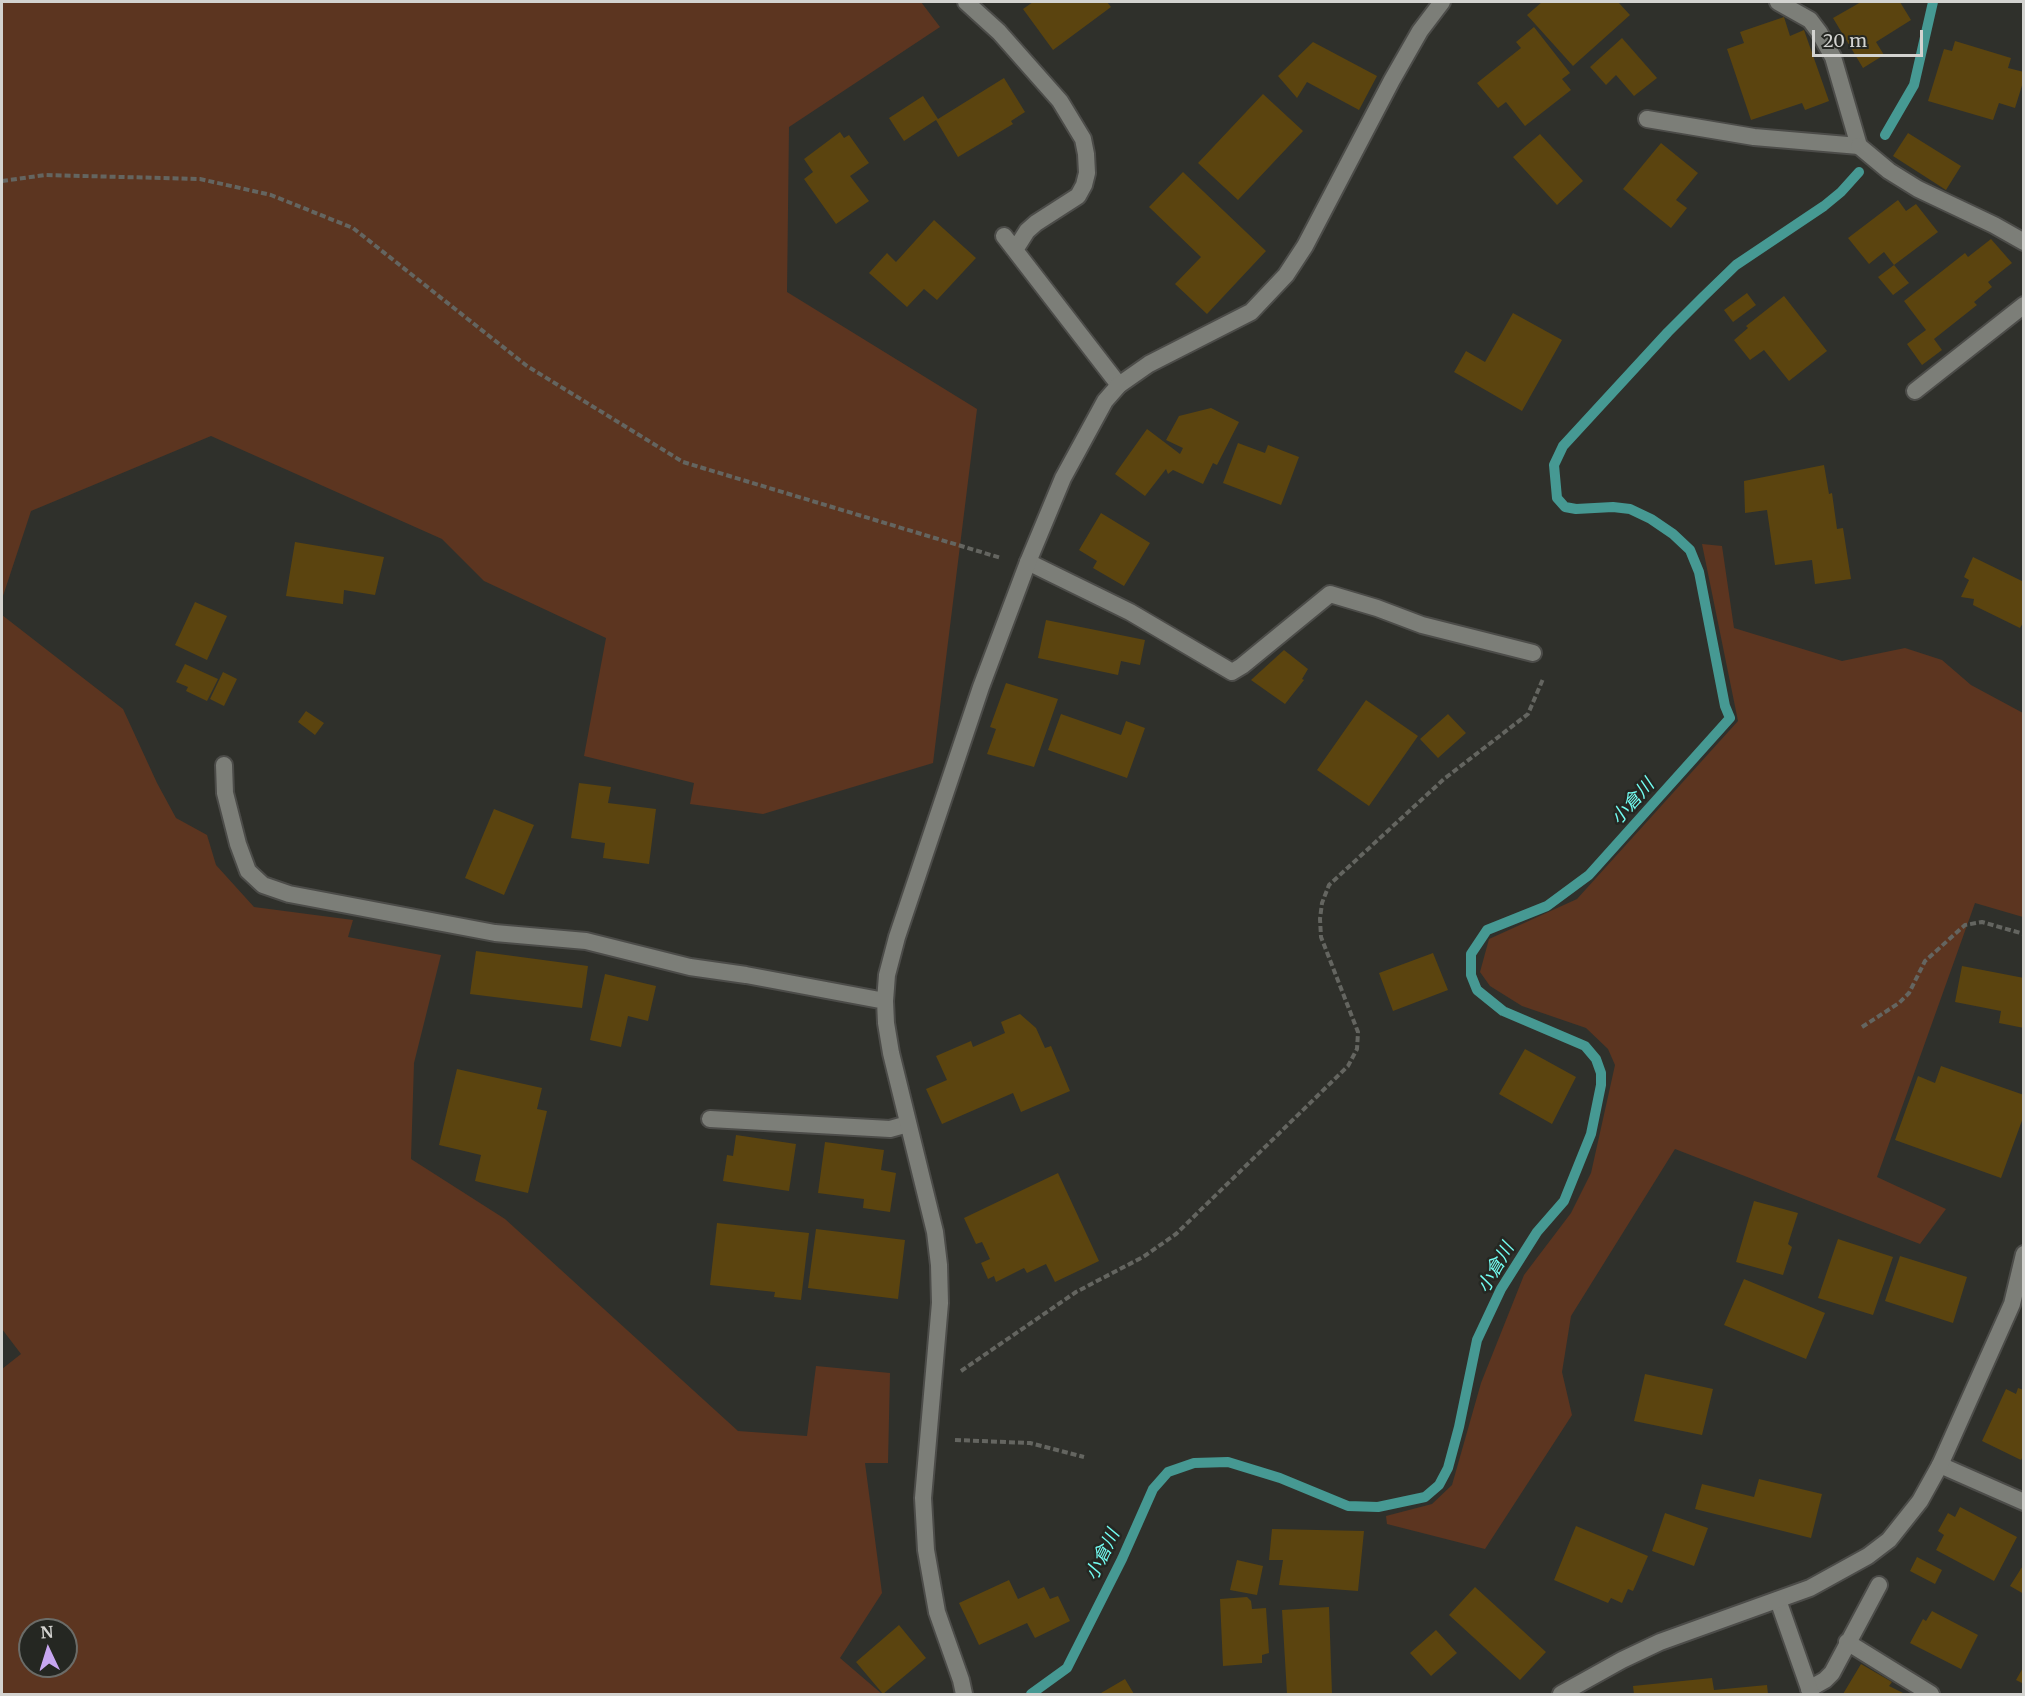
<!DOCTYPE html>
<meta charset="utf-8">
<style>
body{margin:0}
#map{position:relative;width:2025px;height:1696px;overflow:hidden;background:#2f302b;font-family:Merriweather,serif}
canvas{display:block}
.frame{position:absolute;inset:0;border:3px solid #d3d3d0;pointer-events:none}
.north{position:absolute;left:18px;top:1618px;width:60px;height:60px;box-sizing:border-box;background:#252722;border:2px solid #6b6c68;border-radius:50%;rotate:356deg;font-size:16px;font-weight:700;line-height:24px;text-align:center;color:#d3d3d0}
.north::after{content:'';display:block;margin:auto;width:21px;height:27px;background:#c7a6f0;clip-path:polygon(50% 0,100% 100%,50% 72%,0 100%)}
.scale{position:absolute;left:1812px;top:30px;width:111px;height:27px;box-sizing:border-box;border:3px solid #d3d3d0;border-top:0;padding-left:8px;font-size:18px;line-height:21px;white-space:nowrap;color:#d3d3d0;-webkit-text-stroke:4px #252722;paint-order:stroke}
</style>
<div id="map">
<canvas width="2025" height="1696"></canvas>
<div class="frame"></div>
<div class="north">N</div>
<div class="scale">20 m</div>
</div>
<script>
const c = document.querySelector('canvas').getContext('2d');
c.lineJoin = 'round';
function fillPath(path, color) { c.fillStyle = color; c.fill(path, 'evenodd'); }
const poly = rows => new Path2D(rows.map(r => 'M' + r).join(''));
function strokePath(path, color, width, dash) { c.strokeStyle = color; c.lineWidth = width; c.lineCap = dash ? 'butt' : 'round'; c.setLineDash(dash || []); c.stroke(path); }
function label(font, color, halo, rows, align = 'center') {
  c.font = font + ' Merriweather,"Noto Sans JP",serif'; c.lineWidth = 5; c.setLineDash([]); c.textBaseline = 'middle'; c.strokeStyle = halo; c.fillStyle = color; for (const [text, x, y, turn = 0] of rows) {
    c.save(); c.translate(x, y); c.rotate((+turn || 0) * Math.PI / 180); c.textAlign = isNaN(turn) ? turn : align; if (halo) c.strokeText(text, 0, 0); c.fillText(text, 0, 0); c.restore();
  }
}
const green = poly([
 [2,2,921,2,940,27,789,127,787,292,977,409,933,763,763,814,690,804,694,783,584,756,606,638,484,581,442,539,211,436,31,511,2,599],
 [1702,544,1722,546,1734,628,1842,661,1905,648,1942,660,1971,685,2023,713,2023,917,1975,903,1877,1177,1946,1209,1920,1244,1675,1149,1571,1316,1562,1372,1572,1415,1485,1549,1387,1524,1386,1516,1432,1504,1452,1485,1481,1383,1524,1275,1571,1213,1591,1173,1615,1065,1608,1049,1586,1028,1522,1006,1490,986,1480,972,1489,939,1577,899,1738,721],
 [2,615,123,709,157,783,176,818,207,835,216,865,254,907,353,920,348,937,441,955,414,1063,411,1159,505,1219,738,1431,807,1436,816,1366,890,1373,888,1463,865,1463,882,1593,840,1658,882,1694,2,1694,2,1369,21,1354,2,1329],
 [30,1630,66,1630,66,1666,30,1666]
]);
const stream = poly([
 [1885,135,1914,85,1933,2],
 [1031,1694,1067,1668,1122,1559,1153,1489,1168,1472,1194,1463,1228,1462,1280,1478,1348,1506,1378,1507,1425,1497,1439,1485,1448,1468,1459,1427,1477,1340,1501,1289,1537,1232,1564,1201,1591,1134,1601,1085,1601,1073,1596,1059,1585,1046,1503,1011,1477,990,1471,975,1471,954,1487,930,1547,906,1589,875,1730,718,1725,706,1699,572,1690,550,1673,534,1651,519,1630,509,1613,507,1576,509,1565,507,1557,498,1554,465,1563,446,1668,332,1703,297,1736,265,1824,206,1841,192,1859,172]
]);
const building = poly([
 [1033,2,1107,2,1111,7,1053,50,1023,9],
 [1542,2,1618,2,1630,15,1573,66,1527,15],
 [1861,2,1900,2,1911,20,1876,42,1884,55,1863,68,1833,18],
 [1784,17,1790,36,1804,30,1829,101,1805,110,1802,103,1751,120,1727,49,1744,43,1740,32],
 [1534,27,1570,73,1562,79,1571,90,1525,126,1506,102,1498,108,1477,83,1521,48,1516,42],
 [1622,38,1657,78,1634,96,1616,75,1606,85,1590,67],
 [1955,41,2011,58,2008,68,2024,72,2024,79,2015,108,1999,103,1993,120,1928,101,1944,49,1952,51],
 [1313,42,1377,76,1359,110,1307,82,1297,98,1278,76],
 [1004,78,1025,112,1011,121,1013,124,958,157,936,120,904,141,889,118,923,96,938,119],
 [1263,94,1303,131,1238,200,1198,163],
 [840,132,844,138,849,135,869,163,850,176,869,201,836,224,804,179,813,172,804,159],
 [1908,133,1961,166,1946,190,1893,156],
 [1540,134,1583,181,1557,205,1513,157],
 [1661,143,1698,173,1676,200,1687,208,1671,228,1623,189],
 [1183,172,1266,251,1207,314,1175,284,1201,257,1149,207],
 [1898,200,1906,211,1916,204,1938,232,1894,265,1884,252,1869,264,1848,238],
 [934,220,976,258,937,300,924,289,907,307,869,273,887,253,896,262],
 [1991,239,2012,263,1988,282,1992,287,1974,302,1977,305,1934,339,1942,350,1922,365,1907,344,1926,330,1904,301,1965,253,1968,257],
 [1894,265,1909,283,1893,295,1878,277],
 [1747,293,1756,305,1733,322,1724,310],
 [1784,296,1827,351,1789,381,1764,350,1750,360,1734,340,1748,328,1746,326],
 [1513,313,1562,340,1522,411,1454,372,1466,351,1485,362],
 [1211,408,1239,422,1217,465,1213,463,1203,484,1173,470,1168,474,1166,469,1145,496,1115,474,1147,429,1180,454,1183,448,1166,440,1179,416],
 [1238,443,1265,453,1268,445,1299,457,1281,505,1223,483],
 [1824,465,1829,494,1832,493,1837,529,1843,528,1851,579,1815,584,1812,560,1775,565,1767,510,1745,513,1744,481],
 [1101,513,1150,543,1124,586,1093,568,1097,561,1079,550],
 [295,542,384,557,375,595,344,590,343,604,286,596],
 [1973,557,2024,582,2024,621,2020,628,1973,605,1974,599,1961,597,1969,580,1964,577],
 [195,602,227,616,207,660,175,645],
 [1046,620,1145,640,1140,665,1121,661,1118,675,1038,658],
 [1284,650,1308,669,1302,679,1304,680,1285,704,1251,680],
 [185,664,218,679,207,701,186,691,188,687,176,682],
 [223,672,237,679,224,706,210,699],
 [1006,683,1058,699,1034,767,987,754,996,729,990,727],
 [1366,700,1418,736,1369,806,1317,770],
 [306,711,324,723,315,735,298,722],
 [1061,714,1121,735,1126,721,1145,728,1127,778,1048,750],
 [1448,714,1466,733,1438,758,1420,739],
 [579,783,611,787,608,803,656,809,649,864,603,858,605,843,571,838],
 [494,809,534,825,504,895,465,878],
 [476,951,588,966,582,1008,470,994],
 [1433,953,1448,990,1393,1011,1379,973],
 [1962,966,2024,978,2022,994,2024,994,2024,1028,1999,1023,2001,1011,1955,1002],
 [605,974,656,986,648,1021,628,1016,621,1047,590,1040],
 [1020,1014,1036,1028,1045,1048,1051,1046,1070,1091,1021,1112,1013,1093,942,1124,926,1089,947,1080,936,1056,971,1041,973,1047,1005,1033,1001,1022],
 [1525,1049,1576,1077,1552,1124,1499,1094],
 [1941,1066,2024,1095,2024,1115,2001,1178,1895,1140,1918,1076,1935,1083],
 [457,1069,542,1088,537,1109,547,1111,528,1193,475,1181,481,1155,439,1145],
 [736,1135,796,1144,789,1191,723,1181,727,1155,733,1156],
 [825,1142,884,1150,881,1170,896,1173,890,1212,863,1208,864,1199,818,1193],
 [1058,1173,1099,1261,1055,1282,1046,1264,1027,1273,1024,1268,996,1282,994,1276,988,1279,981,1263,990,1259,982,1242,976,1244,964,1218],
 [1754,1201,1798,1213,1788,1244,1792,1247,1783,1275,1736,1262],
 [717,1223,809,1233,801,1300,774,1297,775,1292,710,1285],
 [816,1229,905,1240,898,1299,808,1288],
 [1838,1239,1893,1257,1873,1315,1818,1298],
 [1900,1256,1967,1277,1953,1323,1885,1301],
 [1744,1279,1825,1313,1806,1359,1724,1325],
 [1645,1374,1713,1389,1702,1435,1634,1421],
 [2018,1388,2024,1390,2024,1454,2021,1460,1982,1441,2006,1389,2016,1394],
 [1759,1479,1822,1494,1811,1538,1695,1509,1702,1484,1754,1497],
 [1960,1507,2017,1537,1994,1581,1936,1550,1944,1535,1938,1531,1948,1513,1955,1517],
 [1665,1513,1708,1528,1694,1566,1652,1551],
 [1576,1526,1648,1556,1633,1591,1628,1589,1622,1603,1611,1598,1608,1603,1554,1580],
 [1272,1529,1364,1531,1358,1591,1279,1585,1283,1560,1269,1560],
 [1917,1557,1942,1570,1935,1584,1910,1571],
 [1237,1560,1263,1566,1257,1595,1230,1590],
 [2024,1564,2024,1594,2010,1586],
 [1009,1580,1018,1599,1044,1587,1050,1599,1058,1596,1070,1621,1035,1638,1027,1623,979,1645,959,1603],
 [1475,1587,1546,1652,1520,1680,1449,1615],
 [1247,1597,1251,1601,1252,1609,1266,1608,1269,1653,1262,1655,1262,1663,1223,1666,1220,1599],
 [1329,1607,1332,1694,1287,1694,1282,1610],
 [1932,1611,1978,1635,1961,1669,1910,1643,1923,1619,1926,1621],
 [899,1625,926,1658,883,1694,856,1662],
 [1436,1630,1457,1653,1431,1676,1410,1653],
 [1861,1664,1892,1682,1889,1686,1905,1694,1843,1694],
 [2024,1666,2024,1684,2016,1680],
 [1712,1678,1714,1690,1767,1685,1768,1694,1634,1694,1633,1686],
 [1125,1679,1134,1694,1102,1694,1101,1693]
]);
const path = poly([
 [2,181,45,175,200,179,271,195,353,228,527,366,683,462,1001,558],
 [1862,1027,1899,1003,1909,993,1925,961,1965,925,1982,922,2024,934],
 [961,1371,1076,1292,1143,1257,1176,1234,1348,1066,1357,1049,1358,1032,1321,937,1320,919,1322,903,1329,885,1444,779,1528,714,1543,679],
 [955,1440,1030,1443,1084,1457]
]);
const service = poly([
 [966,2,999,32,1060,101,1083,139,1086,154,1087,173,1084,185,1078,196,1036,223,1027,231,1015,250],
 [1647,119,1754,137,1859,146,1833,57,1819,32,1810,20,1778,2],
 [1004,236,1119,385],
 [1915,391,2024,305],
 [1028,562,1130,612,1232,672,1242,666,1330,594,1377,608,1422,625,1533,653],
 [710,1119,890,1129,908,1124],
 [1847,1642,1931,1694],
 [1809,1689,1825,1680,1832,1673,1879,1585]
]);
const minor = poly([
 [1859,146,1889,171,1918,189,1994,225,2024,242],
 [224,765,225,793,238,844,248,871,263,885,289,894,495,933,586,941,690,967,746,975,885,1001],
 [1940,1465,2024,1502],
 [1778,1600,1811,1694],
 [964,1694,961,1680,937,1612,926,1550,923,1498,940,1303,939,1265,935,1232,891,1053,886,1023,885,1001,887,975,897,937,981,687,1028,562,1063,478,1105,401,1119,385,1149,364,1251,312,1286,275,1305,246,1392,80,1420,31,1442,2]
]);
const tertiary = poly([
 [1561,1694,1622,1660,1660,1642,1810,1588,1868,1556,1889,1540,1920,1501,1940,1465,2012,1304,2024,1254]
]);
const waterNames = [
 ["小倉川",1633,802,-48],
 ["小倉川",1496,1268,-60],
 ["小倉川",1103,1555,-64]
];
fillPath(green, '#5c3520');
strokePath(stream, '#469993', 10);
fillPath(building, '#5b440f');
strokePath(service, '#4c4c49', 20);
strokePath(minor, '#4c4c49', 20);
strokePath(tertiary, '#4c4c49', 20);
strokePath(path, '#646560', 4, [6, 3]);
strokePath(service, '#7c7e78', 16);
strokePath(minor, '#7c7e78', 16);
strokePath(tertiary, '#7c7e78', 16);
label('italic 18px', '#73fef3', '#252722', waterNames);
</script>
